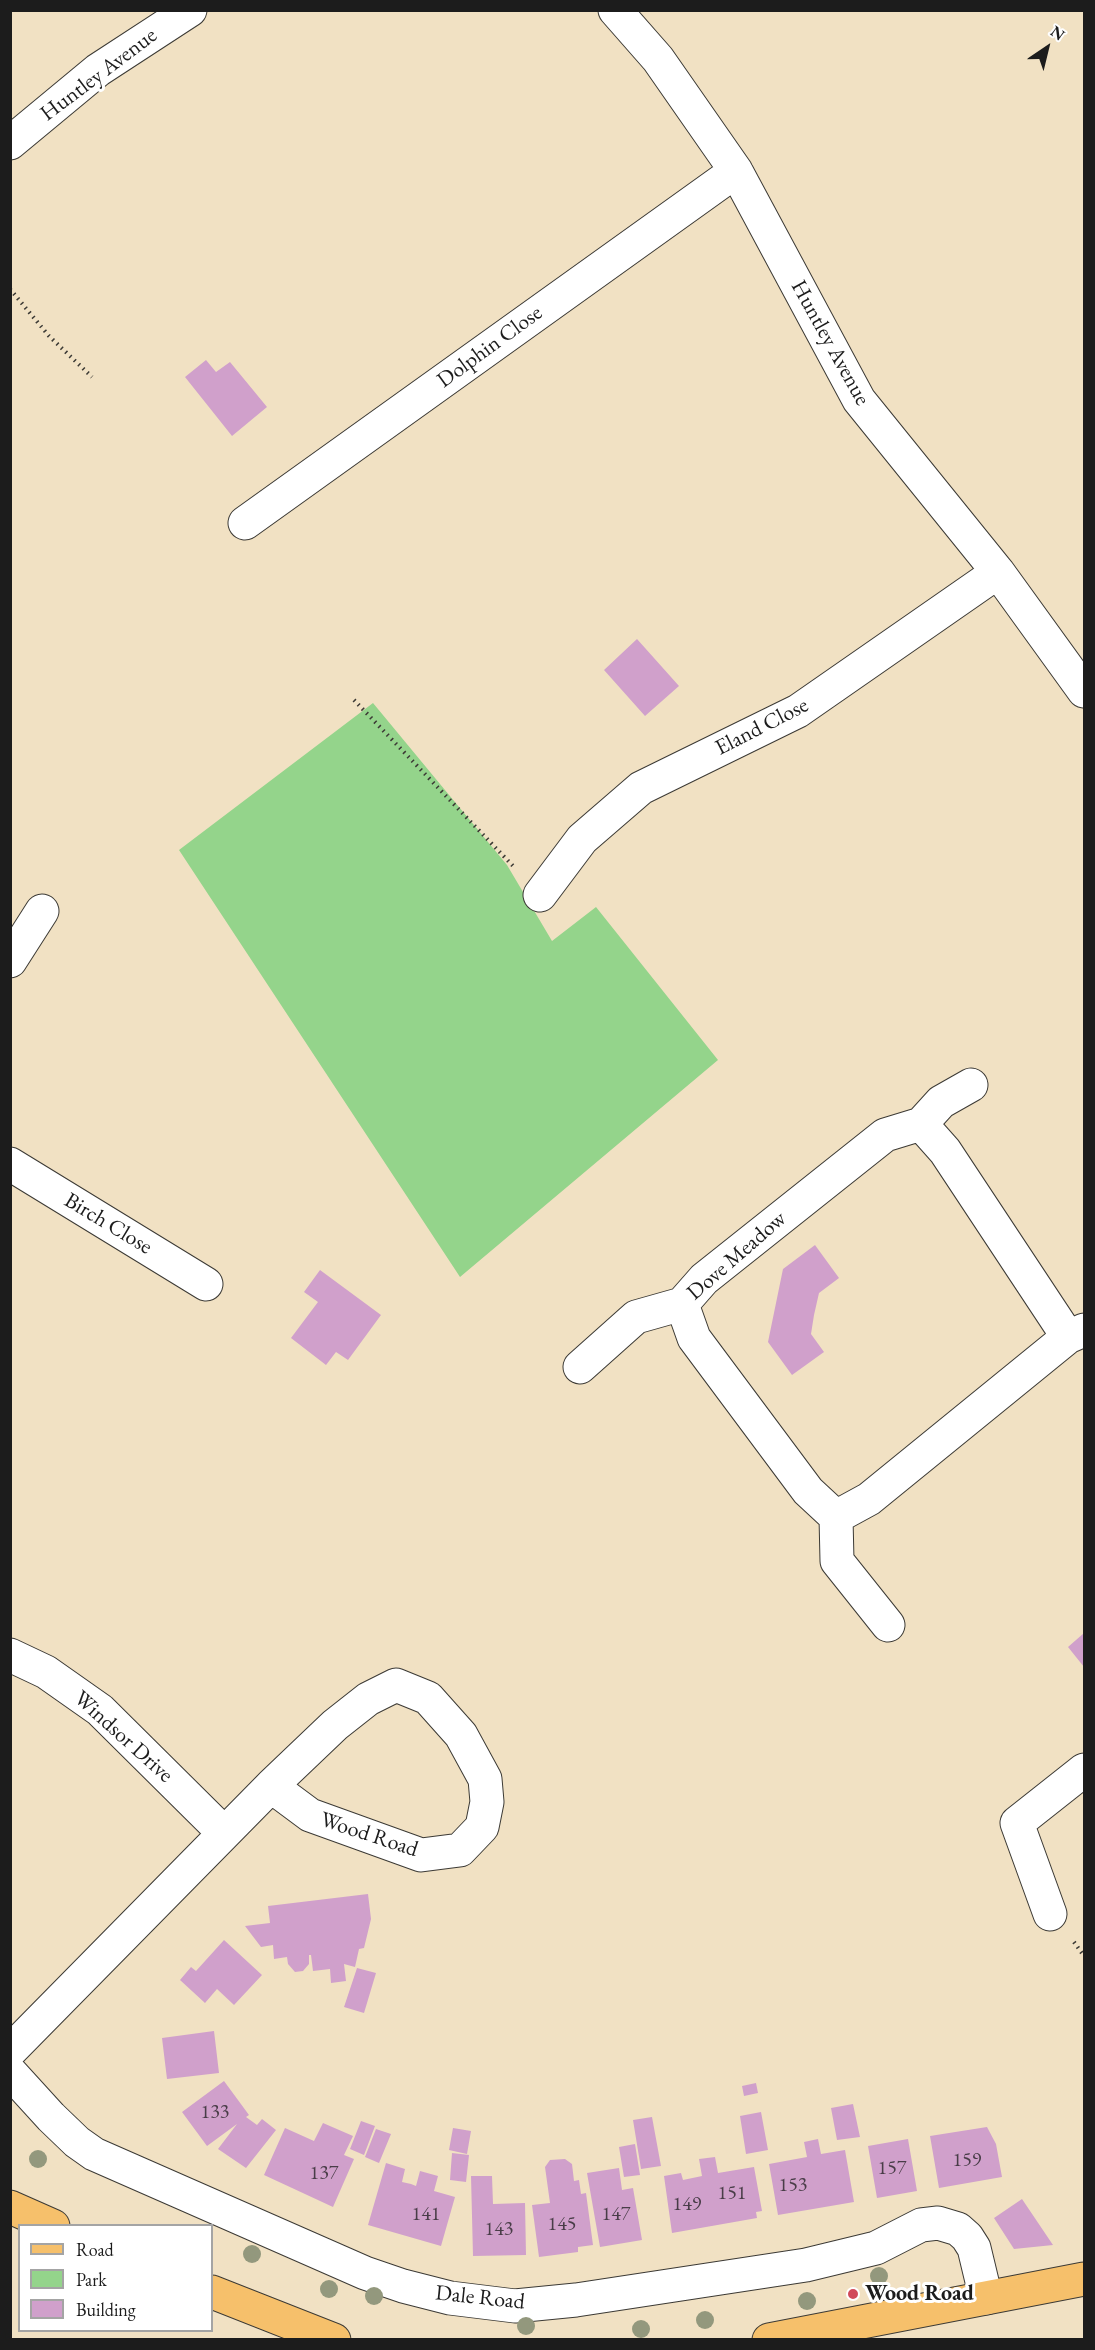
<!DOCTYPE html>
<style>
body{margin:0}
#map{position:relative;width:1095px;height:2350px;overflow:hidden;background:#f1e1c3;font-family:"EB Garamond",serif}
canvas{display:block}
.frame{position:absolute;inset:0;border:12px solid #1c1c1c;pointer-events:none}
.legend{position:absolute;left:18px;top:2224px;width:195px;height:108px;box-sizing:border-box;background:#fff;border:2px solid #a4a4a4;margin:0;padding:8px 10px;list-style:none;font-size:18px;color:#1c1c1c}
.legend li{display:flex;align-items:center;gap:12px;height:30px}
.legend b{width:30px;border:2px solid #a4a4a4}
.north{position:absolute;left:1017px;top:18px;width:60px;height:60px;-webkit-text-stroke:4px #fff;paint-order:stroke;rotate:35deg;font-size:16px;font-weight:700;line-height:24px;text-align:center;color:#1c1c1c}
.north::after{content:'';display:block;margin:auto;width:21px;height:27px;background:#1c1c1c;clip-path:polygon(50% 0,100% 100%,50% 72%,0 100%)}
</style>
<div id="map">
<canvas width="1095" height="2350"></canvas>
<div class="frame"></div>
<ul class="legend">
<li><b style="height:8px;background:#f6c06b"></b>Road</li>
<li><b style="height:16px;background:#94d48b"></b>Park</li>
<li><b style="height:16px;background:#d0a0cb"></b>Building</li>
</ul>
<div class="north">N</div>
</div>
<script>
const c = document.querySelector('canvas').getContext('2d');
c.lineJoin = 'round';
function fillPath(path, color) { c.fillStyle = color; c.fill(path, 'evenodd'); }
const poly = rows => new Path2D(rows.map(r => 'M' + r).join(''));
function strokePath(path, color, width, dash) { c.strokeStyle = color; c.lineWidth = width; c.lineCap = dash ? 'butt' : 'round'; c.setLineDash(dash || []); c.stroke(path); }
function label(font, color, halo, rows, align = 'center') {
  c.font = font + ' "EB Garamond",serif'; c.lineWidth = 6; c.setLineDash([]); c.textBaseline = 'middle'; c.strokeStyle = halo; c.fillStyle = color; for (const [text, x, y, turn = 0] of rows) {
    c.save(); c.translate(x, y); c.rotate((+turn || 0) * Math.PI / 180); c.textAlign = isNaN(turn) ? turn : align; if (halo) c.strokeText(text, 0, 0); c.fillText(text, 0, 0); c.restore();
  }
}
const green = poly([
 [373,703,507,865,552,941,596,907,718,1060,460,1277,179,850]
]);
const building = poly([
 [206,360,216,372,230,362,267,407,232,436,185,377],
 [637,639,679,686,645,716,604,670],
 [815,1245,839,1278,819,1293,814,1315,811,1334,824,1352,792,1375,768,1342,783,1269],
 [320,1270,381,1315,348,1360,336,1352,326,1365,291,1338,318,1302,304,1292],
 [1084,1633,1084,1667,1068,1647],
 [368,1894,371,1919,364,1948,359,1949,355,1967,344,1964,346,1981,331,1983,330,1969,313,1971,311,1955,309,1955,309,1964,303,1971,295,1972,288,1964,287,1957,274,1959,273,1945,261,1947,245,1926,270,1923,268,1906],
 [224,1940,262,1975,234,2005,217,1989,205,2003,180,1980,191,1967,196,1971],
 [357,1968,376,1973,364,2013,344,2007],
 [214,2031,219,2073,167,2079,162,2038],
 [224,2081,249,2115,246,2117,257,2125,262,2119,276,2130,246,2168,218,2149,237,2124,207,2146,182,2112],
 [756,2083,758,2093,744,2096,742,2086],
 [853,2104,860,2137,837,2140,831,2108],
 [761,2112,768,2150,746,2154,740,2116],
 [652,2117,661,2166,641,2169,633,2120],
 [361,2121,375,2126,364,2155,350,2149],
 [323,2123,353,2136,344,2155,354,2159,333,2207,264,2175,285,2128,314,2141],
 [987,2127,996,2144,1002,2177,939,2188,930,2136],
 [453,2128,471,2131,467,2154,449,2150],
 [376,2129,391,2134,379,2163,365,2157],
 [818,2139,821,2154,845,2150,854,2202,778,2215,769,2164,807,2157,804,2142],
 [908,2139,917,2191,877,2198,868,2146],
 [635,2144,640,2175,624,2177,619,2147],
 [452,2153,469,2155,466,2182,450,2180],
 [715,2157,718,2173,754,2167,762,2211,756,2212,757,2218,672,2233,664,2176,681,2173,683,2180,702,2176,699,2159],
 [565,2159,572,2164,574,2181,579,2180,581,2194,586,2193,593,2245,578,2247,578,2252,539,2257,532,2205,550,2203,545,2167,550,2160],
 [386,2163,405,2169,402,2182,411,2184,416,2186,420,2171,438,2176,434,2191,455,2197,441,2246,368,2225],
 [619,2168,622,2190,633,2188,642,2240,600,2247,587,2173],
 [471,2176,492,2176,493,2204,525,2203,526,2255,473,2256],
 [1022,2199,1053,2245,1014,2249,994,2218]
]);
const path = poly([
 [10,289,49,336,92,377],
 [354,700,515,868],
 [1074,1942,1084,1956]
]);
const minor = poly([
 [615,10,658,59,736,171,859,400,998,572,1084,691],
 [10,143,98,70,190,10],
 [245,523,736,171],
 [540,895,582,839,641,788,798,711,998,572],
 [10,961,42,911],
 [921,1124,941,1102,971,1085],
 [10,1164,206,1284],
 [580,1367,636,1317,682,1304],
 [836,1517,808,1491,694,1338,682,1304,704,1279,885,1135,921,1124,945,1151,1068,1337],
 [836,1517,869,1499,1068,1337,1084,1330],
 [836,1517,837,1561,888,1625],
 [10,1655,46,1672,100,1710,224,1833],
 [1050,1914,1017,1823,1084,1770],
 [10,2051,271,1786,335,1725,368,1699,396,1685,428,1698,461,1735,485,1779,487,1802,482,1827,460,1850,421,1855,310,1815,271,1786],
 [10,2072,51,2117,77,2142,94,2154,365,2273,403,2286,450,2298,515,2306,576,2300,806,2265,876,2248,921,2225,938,2223,958,2229,967,2237,974,2248,986,2298]
]);
const major = poly([
 [10,2207,53,2226],
 [212,2292,334,2340],
 [769,2340,1084,2279]
]);
const trees = [
 [38,2159],
 [252,2254],
 [879,2276],
 [329,2289],
 [374,2296],
 [807,2301],
 [705,2320],
 [526,2326],
 [641,2329]
];
const markers = [
 [853,2294,6,"#d1495b"]
];
const numberNames = [
 ["133",215,2113],
 ["159",967,2161],
 ["157",892,2169],
 ["137",324,2174],
 ["153",793,2186],
 ["151",732,2194],
 ["149",687,2205],
 ["141",426,2215],
 ["147",616,2215],
 ["145",562,2225],
 ["143",499,2230]
];
const streetNames = [
 ["Huntley Avenue",99,75,-37],
 ["Huntley Avenue",830,343,61],
 ["Dolphin Close",490,347,-36],
 ["Eland Close",762,727,-27],
 ["Birch Close",108,1224,31],
 ["Dove Meadow",737,1256,-41],
 ["Windsor Drive",123,1737,42],
 ["Wood Road",369,1835,18],
 ["Dale Road",480,2298,6]
];
const poiNames = [
 ["Wood Road",865,2294]
];
fillPath(green, '#94d48b');
fillPath(building, '#d0a0cb');
strokePath(minor, '#3c3a35', 35);
strokePath(major, '#3c3a35', 35);
strokePath(path, '#3c3a35', 4, [1.5, 4.5]);
strokePath(minor, '#fff', 33);
strokePath(major, '#f6c06b', 33);
c.fillStyle = '#93987d';
for (const [x, y] of trees) { c.beginPath(); c.arc(x, y, 9, 0, 2 * Math.PI); c.fill(); }
for (const [x, y, r, color] of markers) { const dot = new Path2D(); dot.arc(x, y, r, 0, 2 * Math.PI); c.fillStyle = color; c.fill(dot); strokePath(dot, '#fff', 2); }
label('20px', '#493d48', null, numberNames);
label('22px', '#1c1c1c', '#fff', streetNames);
label('bold 22px', '#1c1c1c', '#fff', poiNames, 'left');
</script>
